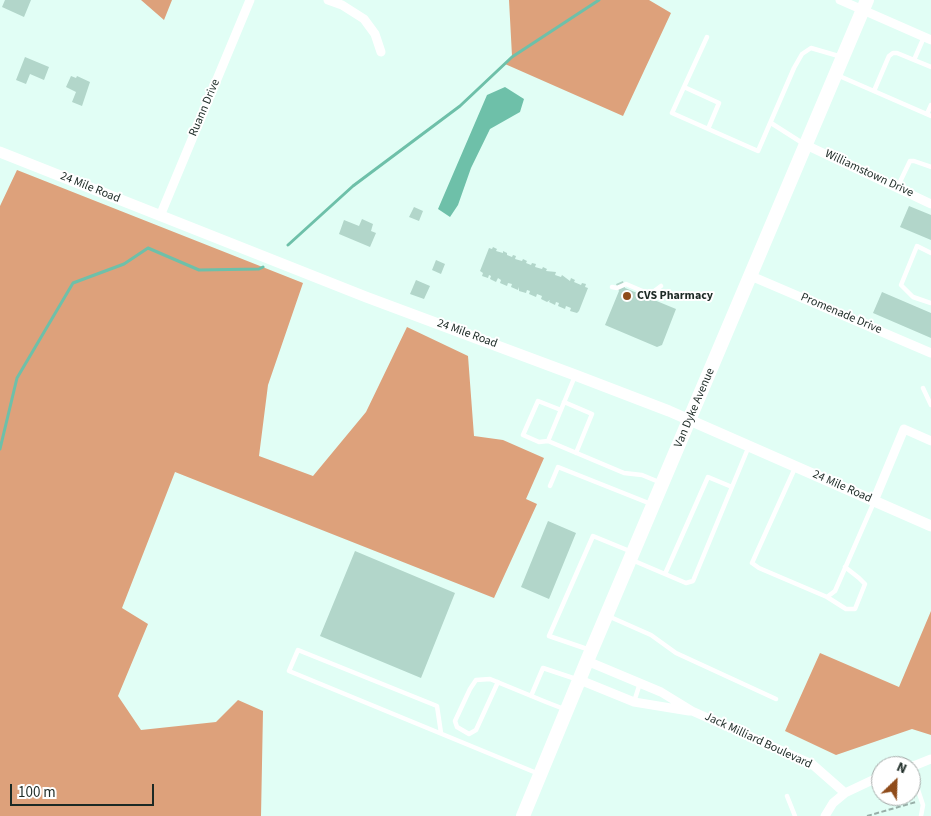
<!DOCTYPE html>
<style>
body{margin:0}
#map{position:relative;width:931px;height:816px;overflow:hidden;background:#e1fef5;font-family:"Source Sans 3",sans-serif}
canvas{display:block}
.north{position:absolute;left:871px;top:756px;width:50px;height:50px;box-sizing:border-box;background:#fff;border:1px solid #a4aaa8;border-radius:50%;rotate:24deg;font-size:14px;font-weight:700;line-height:20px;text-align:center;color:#1c2a25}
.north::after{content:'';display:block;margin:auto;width:18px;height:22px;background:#8f4c1b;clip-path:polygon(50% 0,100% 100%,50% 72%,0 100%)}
.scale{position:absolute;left:10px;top:784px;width:144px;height:22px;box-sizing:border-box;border:2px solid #1c2a25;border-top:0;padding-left:6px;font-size:15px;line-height:18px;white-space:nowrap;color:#1c2a25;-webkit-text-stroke:4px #fff;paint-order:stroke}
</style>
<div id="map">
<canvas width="931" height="816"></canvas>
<div class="north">N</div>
<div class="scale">100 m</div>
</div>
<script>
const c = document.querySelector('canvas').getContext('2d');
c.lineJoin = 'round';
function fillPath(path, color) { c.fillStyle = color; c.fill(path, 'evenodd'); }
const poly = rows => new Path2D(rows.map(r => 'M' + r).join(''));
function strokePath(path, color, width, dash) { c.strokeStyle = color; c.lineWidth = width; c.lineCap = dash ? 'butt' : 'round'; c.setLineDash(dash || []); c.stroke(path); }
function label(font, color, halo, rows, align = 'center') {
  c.font = font + ' "Source Sans 3",sans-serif'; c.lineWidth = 4; c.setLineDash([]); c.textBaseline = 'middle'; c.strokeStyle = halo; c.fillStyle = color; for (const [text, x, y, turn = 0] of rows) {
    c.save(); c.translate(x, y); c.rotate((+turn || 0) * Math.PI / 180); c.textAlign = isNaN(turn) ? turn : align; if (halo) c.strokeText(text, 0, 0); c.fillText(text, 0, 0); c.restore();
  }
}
const forest = poly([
 [141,0,172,0,164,20],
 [509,0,649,0,671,13,623,116,505,64,512,56],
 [17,170,303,283,268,385,259,456,313,476,366,412,407,327,468,356,474,436,503,440,544,458,526,499,537,504,494,598,175,472,122,608,148,624,118,696,141,730,216,722,238,700,263,711,261,816,0,816,0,206],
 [931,611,931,735,912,729,836,755,785,731,820,653,899,687]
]);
const water = poly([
 [505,87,524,99,520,112,490,129,471,168,458,205,450,217,438,209,487,95]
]);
const stream = poly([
 [288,245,353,186,460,106,512,57,599,0],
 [0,449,17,378,73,283,124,264,148,248,199,270,259,269,263,267]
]);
const building = poly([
 [5,0,31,0,24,17,2,7],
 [25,57,49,67,44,80,30,74,26,84,16,80],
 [71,76,76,78,77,76,90,82,82,106,72,102,76,92,66,87],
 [909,206,931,215,931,240,900,227],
 [414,207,423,211,419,221,409,217],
 [362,219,373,224,371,231,376,233,370,247,339,234,344,220,359,226],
 [493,247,497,249,496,251,503,253,503,251,507,253,507,255,512,257,513,255,516,256,515,259,522,261,523,259,527,261,526,263,531,265,532,263,536,264,535,267,542,269,543,267,547,269,546,271,556,272,555,275,561,277,562,275,570,281,571,278,575,280,574,282,581,285,582,283,586,284,585,287,588,288,579,311,577,313,570,311,571,308,566,306,565,309,558,306,559,303,556,302,555,305,549,302,550,300,547,302,541,299,542,296,537,294,536,297,529,294,530,291,527,290,526,293,519,291,519,287,518,290,511,287,512,284,508,283,507,286,500,283,501,280,498,278,496,282,490,279,491,276,489,275,488,278,482,276,483,273,480,271,489,248,492,249],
 [436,260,445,264,441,274,432,270],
 [416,280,430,286,424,299,410,294],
 [623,281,625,288,676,309,662,345,657,347,605,325,619,291,616,284],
 [882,292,931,313,931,338,873,313],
 [548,521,576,533,549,599,521,587],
 [355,551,455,593,421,678,320,636]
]);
const path = poly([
 [867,816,916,802]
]);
const service = poly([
 [707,37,672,113,758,151,794,68,802,54,811,48,842,57],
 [914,60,924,37],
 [837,75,931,116],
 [684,87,719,103,708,129],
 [874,91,889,56,893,53,897,53,931,67],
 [927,114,931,105],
 [771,123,804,144],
 [897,188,910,161,914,161,931,167],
 [931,253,917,246,901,285,913,297,931,303],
 [612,287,617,288,626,284,647,293,653,292,661,286],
 [575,376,548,441,624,473,642,475,659,482],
 [923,388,931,405],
 [564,402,592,414,576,453],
 [548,441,539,442,523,435,538,401,561,410],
 [795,468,752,563,759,568,827,597,835,591,874,502],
 [550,486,558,467,651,504],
 [632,560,686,583,693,581,749,446],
 [665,574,708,477,732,487],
 [827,597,846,609,855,609,865,584,859,578,845,567],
 [608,616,651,635,676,653,776,699],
 [590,650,549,636,593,536,632,552],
 [498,682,476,730,469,734,457,727,455,721,470,689,476,680,490,679,546,702,564,709],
 [531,696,543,668,576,679],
 [634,702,640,683],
 [441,733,437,706,298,650,289,671,539,774],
 [911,769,923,805,921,816],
 [787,796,795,816]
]);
const minor = poly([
 [328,0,342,5,364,19,375,34,381,52],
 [840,0,931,40],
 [806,145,931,204],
 [160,216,250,0],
 [751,276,931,353],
 [874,501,904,429,931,441],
 [587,661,661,692,692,711,812,764,845,793],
 [580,680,634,702,689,711],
 [911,767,931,759],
 [825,816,833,803,845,793,881,776]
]);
const tertiary = poly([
 [0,152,366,297,575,375,669,411,931,526]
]);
const secondary = poly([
 [523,816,587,661,867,0]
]);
const markers = [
 [627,296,5,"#8f4c1b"]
];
const streetNames = [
 ["Ruann Drive",205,108,-67],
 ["Williamstown Drive",869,174,25],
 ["24 Mile Road",90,188,22],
 ["Promenade Drive",841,314,23],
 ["24 Mile Road",467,334,20],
 ["Van Dyke Avenue",695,408,-67],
 ["24 Mile Road",842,487,24],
 ["Jack Milliard Boulevard",758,741,25]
];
const poiNames = [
 ["CVS Pharmacy",637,296]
];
fillPath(forest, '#dda17b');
fillPath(water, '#6ec0a9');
strokePath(stream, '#6ec0a9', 3);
fillPath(building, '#b2d6ca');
strokePath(path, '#98afa8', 2, [5, 2.5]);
strokePath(service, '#fff', 4.5);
strokePath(minor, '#fff', 9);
strokePath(tertiary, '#fff', 11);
strokePath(secondary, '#fff', 14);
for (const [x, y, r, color] of markers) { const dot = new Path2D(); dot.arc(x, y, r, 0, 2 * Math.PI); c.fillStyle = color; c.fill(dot); strokePath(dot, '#fff', 2); }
label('12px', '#1c2a25', '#fff', streetNames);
label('bold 12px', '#1c2a25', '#fff', poiNames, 'left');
</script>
